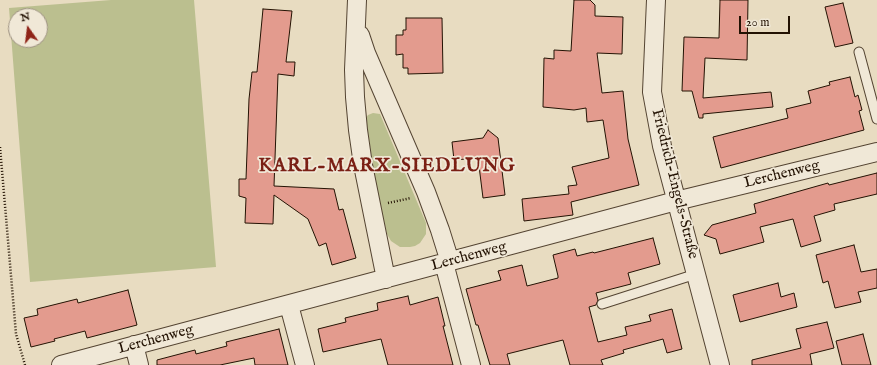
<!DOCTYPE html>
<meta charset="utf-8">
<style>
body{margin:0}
#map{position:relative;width:877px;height:365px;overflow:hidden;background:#e8dcc1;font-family:"IM FELL English",serif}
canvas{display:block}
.north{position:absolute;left:8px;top:8px;width:40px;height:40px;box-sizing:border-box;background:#f0e8d7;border:1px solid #9e9282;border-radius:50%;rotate:346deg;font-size:11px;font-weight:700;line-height:16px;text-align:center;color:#231203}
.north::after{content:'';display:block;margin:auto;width:14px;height:18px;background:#8f2418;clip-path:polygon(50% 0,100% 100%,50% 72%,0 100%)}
.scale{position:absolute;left:739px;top:16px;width:51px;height:18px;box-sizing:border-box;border:2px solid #231203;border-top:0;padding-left:5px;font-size:12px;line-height:14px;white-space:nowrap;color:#231203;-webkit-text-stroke:3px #f0e8d7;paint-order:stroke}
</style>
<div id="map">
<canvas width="877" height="365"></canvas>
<div class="north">N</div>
<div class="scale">20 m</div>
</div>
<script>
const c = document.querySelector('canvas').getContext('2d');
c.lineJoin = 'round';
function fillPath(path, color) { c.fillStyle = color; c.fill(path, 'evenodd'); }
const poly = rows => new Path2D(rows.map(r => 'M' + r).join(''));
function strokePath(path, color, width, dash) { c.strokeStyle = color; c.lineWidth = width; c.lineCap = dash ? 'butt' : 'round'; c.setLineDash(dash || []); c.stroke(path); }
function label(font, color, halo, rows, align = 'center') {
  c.font = font + ' "IM FELL English",serif'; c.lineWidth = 3.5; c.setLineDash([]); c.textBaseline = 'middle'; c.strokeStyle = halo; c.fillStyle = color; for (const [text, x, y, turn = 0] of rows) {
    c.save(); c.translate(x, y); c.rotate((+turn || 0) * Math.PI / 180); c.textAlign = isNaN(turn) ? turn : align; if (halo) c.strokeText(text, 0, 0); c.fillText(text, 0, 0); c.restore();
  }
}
const green = poly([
 [111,0,194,0,216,267,30,282,9,8],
 [16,16,40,16,40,40,16,40],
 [373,113,380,114,426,223,426,234,420,243,415,246,410,247,400,247,391,241,387,234,377,192,367,126,366,118,368,115]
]);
const building = poly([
 [574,0,590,0,595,5,595,16,623,17,622,54,597,53,602,93,623,91,628,139,639,185,571,202,573,215,524,221,522,199,569,194,568,186,577,185,572,167,609,158,603,120,587,122,586,108,574,110,543,107,544,58,554,59,554,50,571,51,574,0],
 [720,0,748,0,747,60,705,58,703,98,771,92,773,107,703,114,703,118,699,118,692,91,682,91,684,37,719,38,720,0],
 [843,3,853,43,835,47,825,7,843,3],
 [263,9,292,11,286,62,295,62,294,76,278,74,274,186,334,189,339,210,343,209,356,258,332,265,326,243,319,246,308,219,274,195,273,224,245,223,246,198,239,196,239,179,246,179,249,99,252,72,257,72,263,9],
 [406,18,442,18,443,73,408,74,408,68,403,68,403,54,396,55,396,35,403,35,403,30,406,30,406,18],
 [850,77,855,97,858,95,862,110,859,111,864,130,721,168,713,137,788,118,786,109,811,103,808,91,830,85,829,82,850,77],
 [488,130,498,138,505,195,483,198,478,158,454,160,452,142,483,138,488,130],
 [877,173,877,194,834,204,835,210,814,216,821,241,801,247,793,219,760,227,764,242,720,254,716,239,704,235,712,225,756,213,754,204,828,183,829,185,877,173],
 [653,238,660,264,628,273,631,284,596,293,598,300,596,305,589,307,598,342,627,335,625,327,651,321,649,315,672,309,682,349,667,353,663,339,623,350,624,353,601,360,603,365,570,365,563,340,507,354,510,365,490,365,478,325,476,325,466,289,501,280,498,271,522,265,527,286,558,278,558,276,553,255,575,249,577,256,593,252,594,253,653,238],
 [854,245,861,272,877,269,877,288,858,292,861,302,835,308,828,281,823,283,816,255,854,245],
 [778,283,781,297,794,293,797,307,740,322,733,295,778,283],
 [128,290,137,325,87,338,85,331,54,339,55,341,31,347,24,318,38,315,37,309,77,299,78,303,128,290],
 [408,296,410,305,438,297,445,326,443,326,453,365,388,365,381,339,323,352,318,329,346,322,345,318,378,310,377,303,408,296],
 [827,322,834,348,810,354,812,365,752,365,752,360,801,348,796,329,827,322],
 [279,329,288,365,255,365,254,358,220,365,157,365,157,360,195,350,196,354,227,346,226,342,279,329],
 [863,334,871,365,842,365,836,341,863,334]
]);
const path = poly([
 [0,147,16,334,25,365],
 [388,203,411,198]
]);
const lane = poly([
 [859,52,877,119],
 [602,304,696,274]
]);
const street = poly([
 [357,0,354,70,355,97,358,130,363,165,386,279],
 [656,0,652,92,662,146,720,365],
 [360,35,366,53,426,192,440,230,450,262],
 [444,263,471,365],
 [289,305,305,365],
 [134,345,139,365],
 [61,365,676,201,877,152]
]);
const streetNames = [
 ["Lerchenweg",782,175,-14],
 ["Friedrich-Engels-Straße",674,184,76],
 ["Lerchenweg",469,257,-15],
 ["Lerchenweg",156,340,-15]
];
const districtNames = [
 ["KARL-MARX-SIEDLUNG",387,167]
];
fillPath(green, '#bbbf8f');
fillPath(building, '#e39b8e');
strokePath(building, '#231203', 1);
strokePath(lane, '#544432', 11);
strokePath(street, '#544432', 20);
strokePath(path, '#231203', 2.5, [1, 2]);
strokePath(lane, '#f0e8d7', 9);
strokePath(street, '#f0e8d7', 18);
label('15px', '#231203', '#f0e8d7', streetNames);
c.letterSpacing = '1px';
label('bold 19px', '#7a1f14', '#f0e8d7', districtNames);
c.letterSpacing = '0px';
</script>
